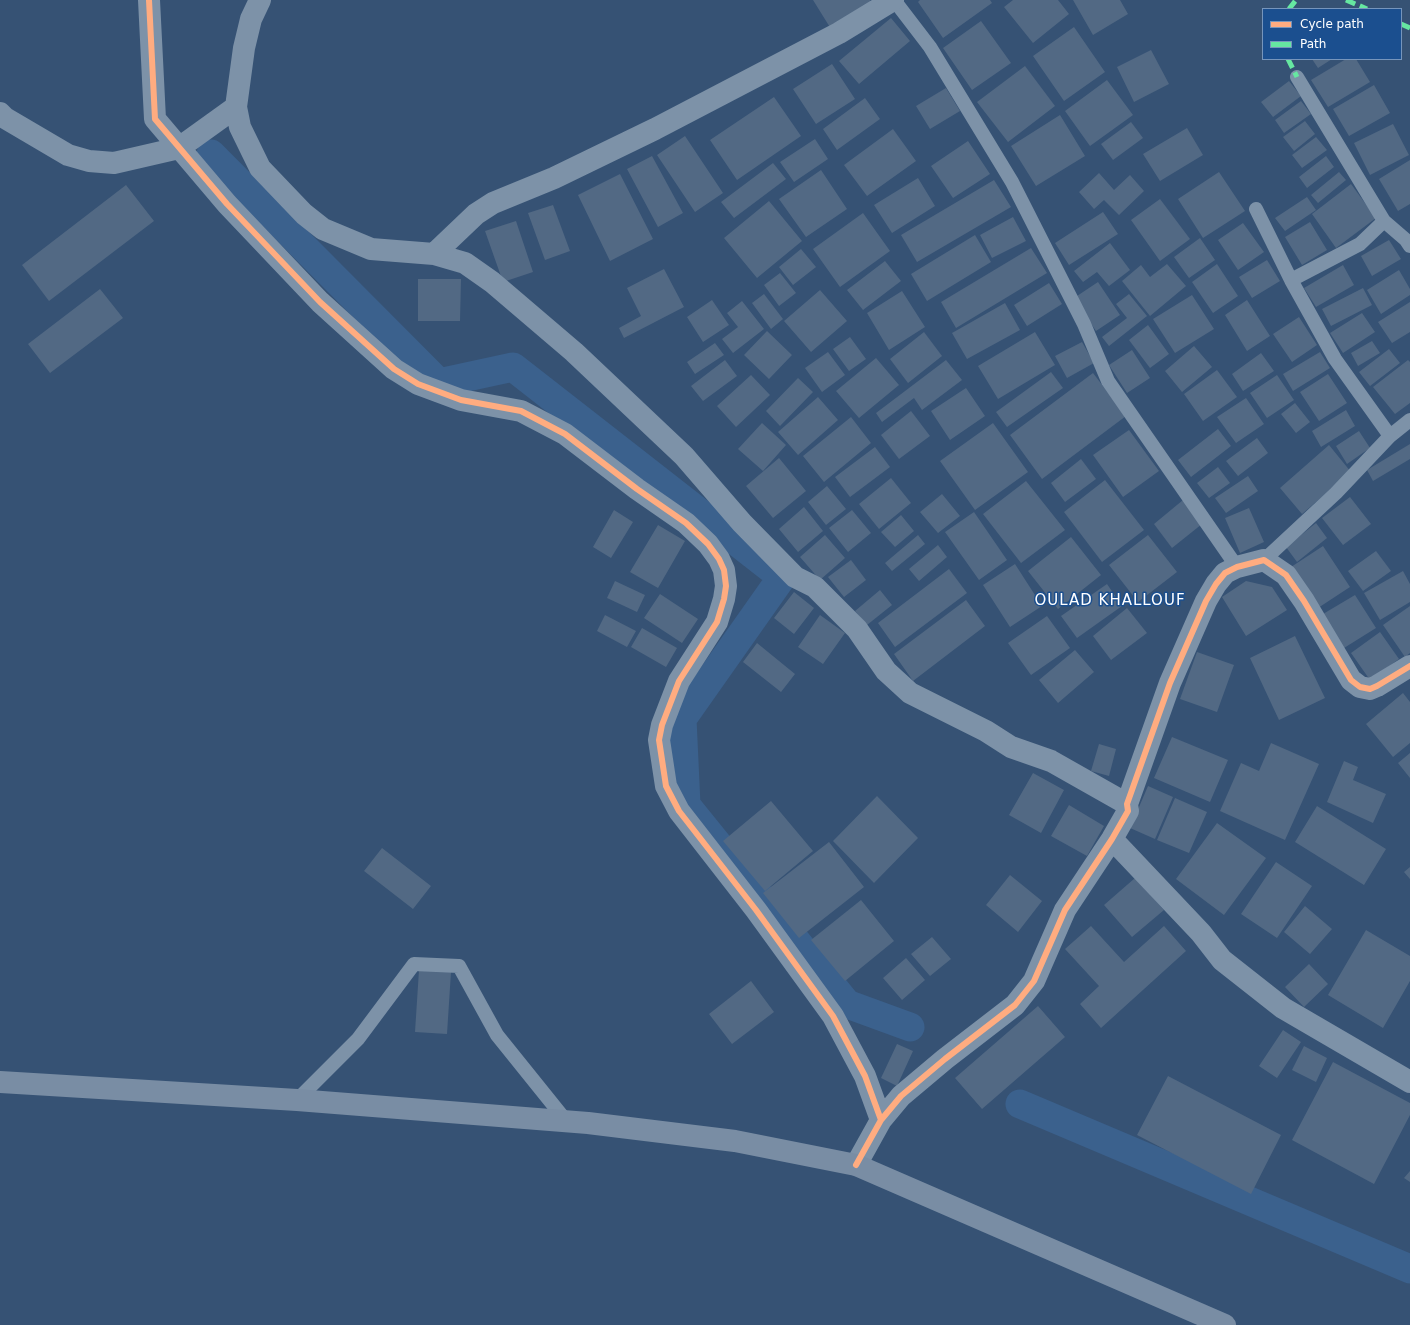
<!DOCTYPE html>
<style>
body{margin:0}
#map{position:relative;width:1410px;height:1325px;overflow:hidden;background:#365274;font-family:"DejaVu Sans",sans-serif}
canvas{display:block}
.legend{position:absolute;left:1262px;top:8px;width:140px;height:52px;box-sizing:border-box;background:#1b4f8f;border:1px solid #7695bc;margin:0;padding:5px 7px;list-style:none;font-size:12px;color:#fff}
.legend li{display:flex;align-items:center;gap:8px;height:20px}
.legend b{width:20px;border:1px solid #7695bc}
</style>
<div id="map">
<canvas width="1410" height="1325"></canvas>
<ul class="legend">
<li><b style="height:5px;background:#ffac80"></b>Cycle path</li>
<li><b style="height:5px;background:#66e7a1"></b>Path</li>
</ul>
</div>
<script>
const c = document.querySelector('canvas').getContext('2d');
c.lineJoin = 'round';
const poly = rows => new Path2D(rows.map(r => 'M' + r).join(''));
function strokePath(path, color, width, dash) { c.strokeStyle = color; c.lineWidth = width; c.lineCap = dash ? 'butt' : 'round'; c.setLineDash(dash || []); c.stroke(path); }
function fillPath(path, color) { c.fillStyle = color; c.fill(path, 'evenodd'); }
function label(font, color, halo, rows, align = 'center') {
  c.font = font + ' "DejaVu Sans",sans-serif'; c.lineWidth = 3; c.setLineDash([]); c.textBaseline = 'middle'; c.strokeStyle = halo; c.fillStyle = color; for (const [text, x, y, turn = 0] of rows) {
    c.save(); c.translate(x, y); c.rotate((+turn || 0) * Math.PI / 180); c.textAlign = isNaN(turn) ? turn : align; if (halo) c.strokeText(text, 0, 0); c.fillText(text, 0, 0); c.restore();
  }
}
const canal = poly([
 [211,154,439,383,513,367,782,577,682,719,686,805,847,1004,910,1027],
 [1020,1104,1410,1269]
]);
const building = poly([
 [813,0,870,0,872,4,831,29],
 [920,0,990,0,992,3,943,38,918,2],
 [1013,0,1058,0,1069,14,1033,43,1004,7],
 [1073,0,1120,0,1128,14,1093,35],
 [891,18,910,41,859,84,839,61],
 [981,21,1011,63,972,90,943,48],
 [1074,27,1105,72,1064,101,1033,56],
 [1151,50,1169,84,1134,102,1117,67],
 [1312,59,1332,59,1318,68],
 [1346,59,1356,59,1370,82,1328,107,1311,80],
 [832,64,855,99,816,124,793,89],
 [1025,66,1055,106,1008,142,977,102],
 [1107,80,1133,115,1090,146,1065,111],
 [1289,81,1301,96,1273,117,1261,102],
 [1374,85,1390,113,1349,136,1333,109],
 [946,88,960,111,930,129,916,106],
 [774,97,801,136,737,180,710,140],
 [865,98,880,119,837,150,823,129],
 [1301,101,1311,114,1284,133,1275,120],
 [1060,115,1085,156,1036,186,1011,146],
 [1305,121,1315,134,1294,151,1283,137],
 [1131,122,1143,138,1113,160,1101,144],
 [1393,124,1409,155,1370,175,1354,143],
 [1187,128,1203,155,1160,181,1143,154],
 [893,129,916,161,867,196,844,165],
 [685,136,723,193,695,212,657,155],
 [1316,137,1327,150,1302,168,1292,155],
 [815,139,828,159,794,182,780,162],
 [968,141,990,174,953,198,931,166],
 [652,156,683,213,658,227,627,169],
 [1326,156,1334,167,1307,188,1299,177],
 [1410,160,1410,204,1398,211,1379,179],
 [773,163,786,179,734,218,721,202],
 [821,170,847,209,806,237,779,199],
 [1219,172,1245,211,1203,238,1178,199],
 [1339,172,1346,180,1318,203,1311,195],
 [1099,173,1114,190,1130,175,1144,191,1119,215,1104,200,1094,209,1079,192],
 [620,174,653,239,610,261,578,195],
 [918,178,935,206,892,233,874,205],
 [994,180,1011,207,917,262,901,235],
 [1351,184,1376,218,1336,248,1312,214],
 [126,185,154,221,49,301,22,265],
 [1307,197,1316,210,1285,231,1275,218],
 [1160,199,1190,239,1160,261,1131,220],
 [769,201,802,241,757,278,724,238],
 [553,205,570,251,545,260,528,213],
 [1103,212,1118,234,1069,265,1055,243],
 [863,213,890,251,840,287,813,249],
 [1013,217,1026,241,992,258,980,235],
 [516,221,533,272,503,282,485,231],
 [1310,222,1327,250,1302,265,1285,237],
 [1243,223,1264,252,1238,270,1218,240],
 [975,235,991,262,927,301,911,274],
 [1200,238,1215,260,1189,278,1174,257],
 [1389,240,1401,259,1372,276,1361,256],
 [1110,243,1130,270,1109,286,1097,272,1083,282,1074,271],
 [1031,248,1047,273,956,328,941,302],
 [801,249,816,267,793,285,779,267],
 [1267,260,1280,281,1252,298,1239,277],
 [885,261,901,281,863,310,847,290],
 [1167,264,1186,286,1150,316,1122,281,1141,265,1150,277],
 [1217,264,1238,296,1213,313,1192,282],
 [1343,265,1354,285,1316,307,1304,288],
 [664,269,684,307,624,338,619,328,641,316,627,288],
 [1399,270,1410,289,1410,295,1381,314,1367,290],
 [780,273,796,293,779,306,764,285],
 [418,279,461,279,460,321,418,321],
 [1098,282,1120,315,1096,331,1074,298],
 [1049,283,1062,304,1027,326,1014,305],
 [1363,288,1372,305,1331,326,1322,309],
 [100,289,123,318,50,373,28,344],
 [820,290,847,321,811,352,784,321],
 [902,291,925,327,889,350,867,313],
 [764,294,783,319,771,329,752,303],
 [1129,294,1147,316,1109,346,1102,337,1127,318,1116,304],
 [1192,295,1214,329,1175,353,1153,319],
 [712,300,729,325,703,342,687,317],
 [1247,300,1270,336,1247,351,1225,315],
 [742,301,764,329,733,353,722,339,738,327,727,313],
 [1410,302,1410,332,1392,343,1378,322],
 [1005,303,1020,330,967,359,952,333],
 [1362,313,1375,332,1343,353,1330,333],
 [1299,317,1317,345,1292,362,1273,334],
 [1148,325,1169,354,1150,368,1129,340],
 [767,331,792,355,769,379,744,355],
 [924,332,942,356,908,383,890,359],
 [1035,332,1055,365,998,399,978,366],
 [850,337,866,359,849,371,833,349],
 [1372,341,1380,353,1358,366,1351,353],
 [1082,342,1094,363,1067,378,1055,356],
 [715,343,724,355,695,374,687,362],
 [1194,346,1212,367,1182,392,1165,371],
 [1389,349,1400,363,1370,386,1359,372],
 [1132,350,1150,378,1127,393,1109,365],
 [828,352,845,375,822,392,805,368],
 [1320,352,1330,368,1293,391,1283,374],
 [1261,353,1274,371,1243,391,1232,374],
 [876,358,899,385,859,418,836,391],
 [725,360,737,376,703,401,691,386],
 [946,360,962,380,922,410,914,398,882,422,876,413],
 [1408,360,1410,362,1410,403,1395,414,1373,387],
 [1217,370,1237,397,1203,421,1184,394],
 [1051,372,1063,388,1007,427,996,412],
 [1093,373,1126,416,1042,479,1010,435],
 [1328,374,1347,403,1319,421,1300,392],
 [751,375,770,395,736,427,717,406],
 [1277,375,1294,400,1267,418,1250,393],
 [798,378,813,392,780,426,766,411],
 [966,388,985,416,950,440,931,411],
 [818,397,838,420,798,455,778,432],
 [1246,398,1264,424,1236,443,1217,417],
 [1295,403,1310,422,1296,433,1281,414],
 [1346,410,1355,426,1321,447,1312,431],
 [911,411,930,436,899,459,881,435],
 [851,417,871,443,824,482,803,456],
 [762,423,786,445,763,471,738,449],
 [993,423,1028,472,975,510,940,461],
 [1218,429,1231,446,1191,477,1178,460],
 [1129,430,1159,471,1123,497,1093,455],
 [1359,431,1370,448,1347,464,1336,446],
 [1257,438,1268,453,1238,476,1226,461],
 [1410,444,1410,459,1373,481,1367,470],
 [1329,445,1351,472,1302,514,1280,488],
 [875,447,890,467,850,497,835,477],
 [779,458,806,491,773,518,746,486],
 [1081,459,1096,479,1065,502,1051,483],
 [1218,467,1230,483,1209,498,1197,483],
 [1248,476,1258,491,1226,513,1215,498],
 [891,478,911,503,879,529,859,504],
 [1105,480,1144,530,1102,562,1064,512],
 [1026,481,1065,530,1021,563,983,514],
 [827,486,846,509,826,525,808,502],
 [942,494,960,516,938,533,920,512],
 [1350,497,1371,524,1343,545,1322,518],
 [1183,500,1202,524,1172,548,1154,524],
 [804,507,823,531,798,552,779,529],
 [1249,508,1264,542,1240,553,1225,518],
 [614,510,633,522,611,558,593,547],
 [852,510,871,533,848,552,829,528],
 [974,512,1007,560,979,580,945,532],
 [901,515,914,531,895,547,881,532],
 [1316,523,1327,538,1297,562,1286,547],
 [658,525,685,541,658,588,630,572],
 [825,535,845,558,820,580,800,557],
 [918,535,925,544,892,571,885,563],
 [1148,535,1177,572,1138,602,1109,565],
 [1071,537,1101,575,1058,609,1028,571],
 [938,545,947,557,919,581,909,569],
 [1323,546,1350,587,1318,608,1291,567],
 [1376,551,1391,571,1363,591,1348,571],
 [851,560,866,580,844,597,828,577],
 [1015,564,1042,606,1010,627,983,585],
 [949,569,967,593,895,647,878,623],
 [1403,571,1410,584,1410,602,1380,620,1364,593],
 [615,581,645,595,637,612,607,598],
 [1246,581,1272,587,1287,610,1246,636,1222,597],
 [1107,584,1122,606,1077,638,1061,616],
 [880,590,892,605,867,625,855,611],
 [794,592,814,608,794,634,774,618],
 [660,594,698,619,682,643,644,618],
 [1355,595,1376,628,1344,648,1323,614],
 [966,600,985,626,913,681,894,654],
 [1410,606,1410,653,1405,657,1383,625],
 [1127,608,1147,633,1111,660,1093,636],
 [605,615,636,631,627,647,597,631],
 [820,615,845,633,823,664,798,647],
 [1047,616,1070,648,1031,675,1008,643],
 [642,628,677,648,666,667,631,647],
 [1380,632,1399,659,1370,680,1351,653],
 [1295,636,1325,698,1279,720,1250,658],
 [757,643,795,674,781,692,743,662],
 [1075,650,1094,672,1058,703,1039,680],
 [1197,652,1234,665,1217,712,1180,699],
 [1403,693,1410,702,1410,743,1393,757,1366,724],
 [1172,737,1228,760,1210,802,1154,778],
 [1271,743,1319,764,1285,840,1220,811,1241,763,1259,771],
 [1099,744,1116,749,1109,776,1091,771],
 [1410,753,1410,778,1398,763],
 [1344,761,1358,767,1353,780,1386,794,1373,823,1327,802],
 [1033,773,1064,790,1041,833,1009,815],
 [1148,786,1173,797,1155,839,1130,828],
 [877,796,918,838,874,883,833,841],
 [1175,798,1207,812,1189,853,1157,840],
 [771,801,813,851,765,891,723,841],
 [1069,805,1104,826,1087,856,1051,836],
 [1317,806,1386,849,1364,885,1295,842],
 [1217,823,1266,858,1224,915,1176,879],
 [829,842,864,887,799,938,763,893],
 [382,848,431,886,413,909,364,871],
 [1276,862,1312,886,1277,938,1241,914],
 [1410,867,1410,879,1404,872],
 [1010,875,1042,901,1018,932,986,905],
 [1135,878,1164,910,1132,937,1104,905],
 [861,900,894,941,845,981,811,940],
 [1305,906,1332,929,1310,954,1284,932],
 [1091,926,1124,962,1164,926,1186,951,1101,1028,1080,1004,1099,986,1065,949],
 [1366,930,1410,956,1410,981,1383,1028,1328,995],
 [932,937,951,959,930,976,911,954],
 [906,958,925,980,902,1000,883,978],
 [1309,964,1328,984,1304,1007,1285,987],
 [419,970,451,972,447,1034,415,1032],
 [751,981,774,1012,732,1044,709,1014],
 [1038,1006,1065,1037,982,1109,955,1078],
 [1283,1030,1301,1042,1277,1078,1259,1066],
 [897,1044,913,1051,897,1086,881,1078],
 [1304,1046,1327,1058,1316,1082,1292,1070],
 [1333,1062,1410,1103,1410,1115,1374,1184,1292,1140],
 [1168,1076,1281,1135,1251,1194,1137,1135],
 [1410,1171,1410,1182,1404,1178]
]);
const service = poly([
 [894,0,930,47,1012,182,1084,324,1108,381,1237,567],
 [1297,77,1384,221,1406,240,1410,246],
 [1256,209,1291,280,1335,359,1390,436],
 [1291,280,1360,244,1384,221],
 [1264,560,1336,493,1390,436,1410,420],
 [297,1100,358,1039,414,964,459,966,497,1035,567,1122]
]);
const minor = poly([
 [149,0,155,119,227,204,320,302,394,369,418,384,461,400,521,411,565,434,637,489,686,523,708,544,719,559,724,570,726,586,724,599,717,622,679,681,662,725,659,740,666,786,679,811,756,910,833,1016,865,1076,881,1120],
 [260,0,251,19,244,48,236,107,240,127,260,168,304,214,323,229,371,249,434,254,465,263,492,282,574,352,684,456,742,523,795,577,815,587,857,629,886,671,910,693,986,731,1011,747,1051,761,1127,804],
 [0,113,5,118,68,155,89,161,114,163,179,148,236,107],
 [434,254,476,214,493,203,554,178,655,129,839,33,893,0],
 [1112,839,1201,933,1222,960,1283,1008,1410,1082],
 [856,1165,881,1120,901,1096,945,1059,1015,1005,1034,981,1065,910,1112,839,1128,811,1127,804,1170,683,1206,601,1216,584,1225,573,1237,567,1264,560,1286,575,1304,601,1351,680,1360,687,1370,689,1377,686,1410,666]
]);
const secondary = poly([
 [0,1082,297,1100,588,1123,735,1141,856,1165,1225,1325]
]);
const quiet = poly([
 [1346,0,1367,9],
 [1289,9,1296,0],
 [1401,24,1410,28],
 [1288,59,1297,77]
]);
const cycleway = poly([
 [149,0,155,119,227,204,320,302,394,369,418,384,461,400,521,411,565,434,637,489,686,523,708,544,719,559,724,570,726,586,724,599,717,622,679,681,662,725,659,740,666,786,679,811,756,910,833,1016,865,1076,881,1120],
 [856,1165,881,1120,901,1096,945,1059,1015,1005,1034,981,1065,910,1112,839,1128,811,1127,804,1170,683,1206,601,1216,584,1225,573,1237,567,1264,560,1286,575,1304,601,1351,680,1360,687,1370,689,1377,686,1410,666]
]);
const quarterNames = [
 ["OULAD KHALLOUF",1110,601]
];
strokePath(canal, '#3b618d', 29);
fillPath(building, '#526984');
strokePath(service, '#7d92a8', 14);
strokePath(minor, '#7d92a8', 22);
strokePath(secondary, '#798da4', 22);
strokePath(quiet, '#66e7a1', 5, [10, 5]);
strokePath(cycleway, '#ffac80', 6);
c.letterSpacing = '1px';
label('15px', '#fff', '#1b4f8f', quarterNames);
c.letterSpacing = '0px';
</script>
